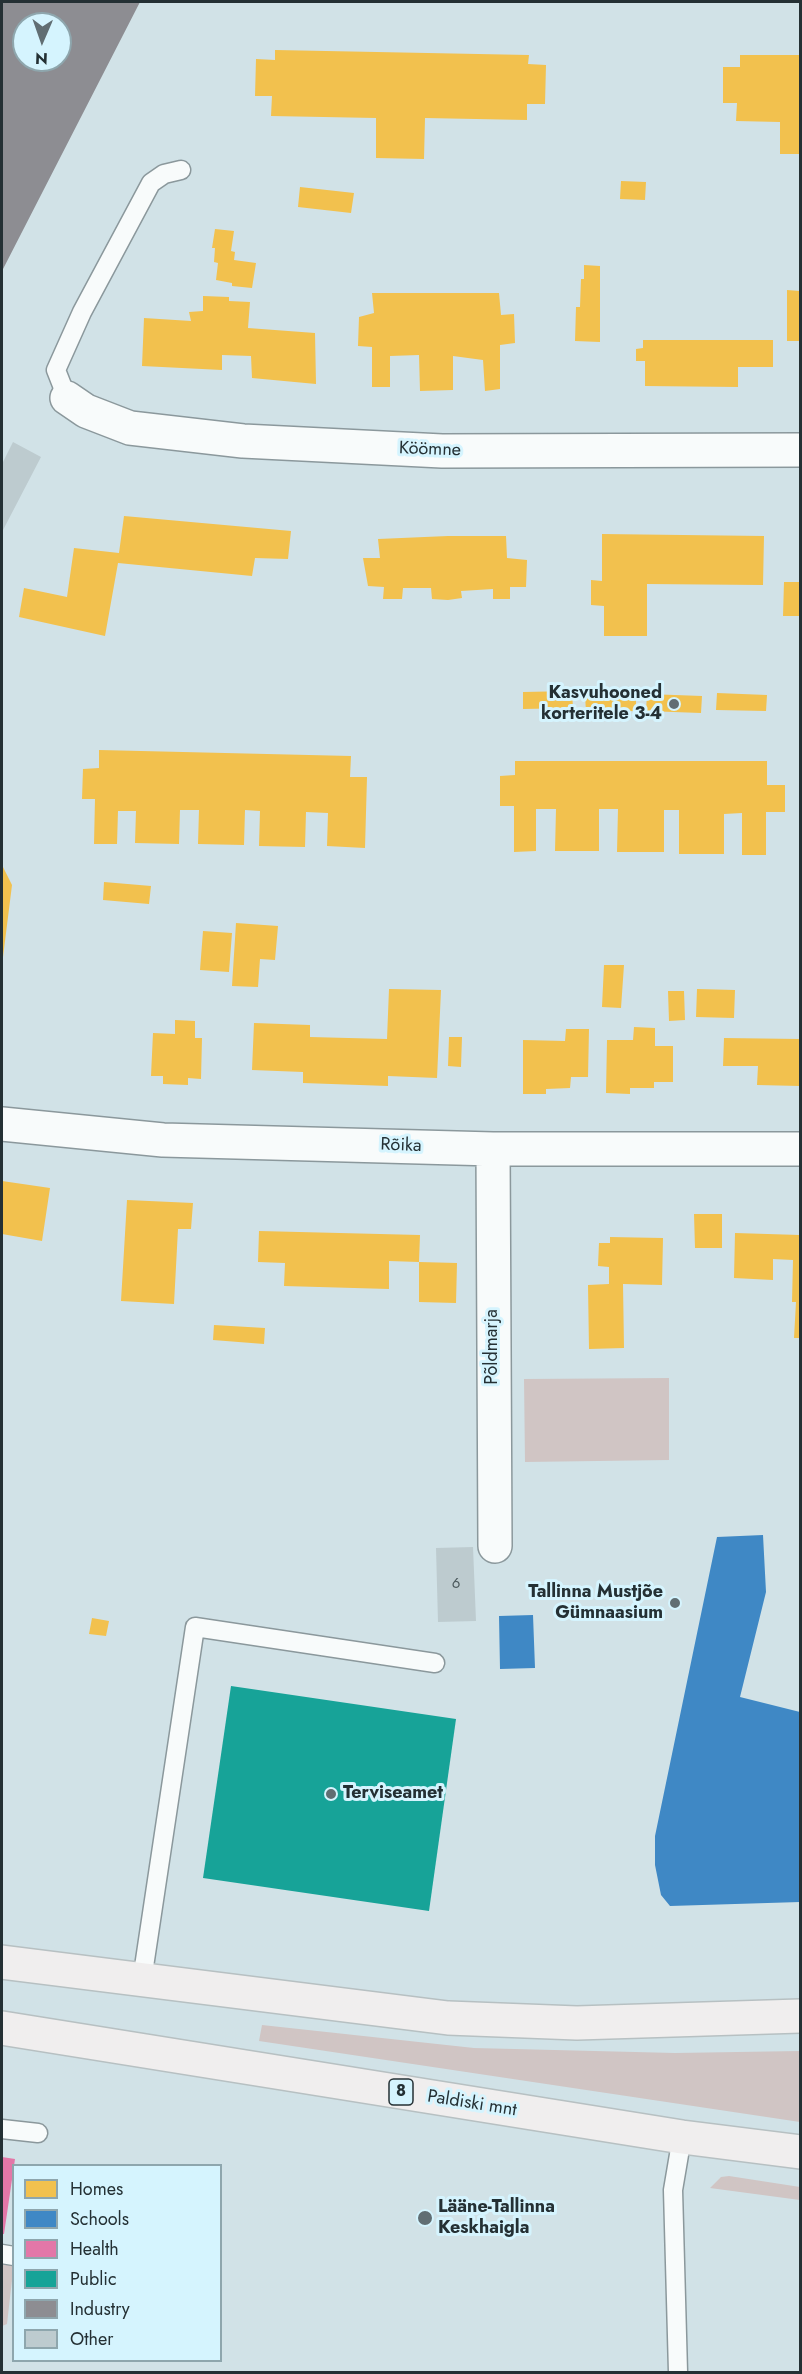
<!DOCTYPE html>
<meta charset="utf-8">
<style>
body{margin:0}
#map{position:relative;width:802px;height:2374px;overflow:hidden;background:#d1e2e7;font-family:Jost,sans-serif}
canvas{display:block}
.frame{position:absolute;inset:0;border:3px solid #243034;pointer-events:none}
.legend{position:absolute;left:12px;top:2164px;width:210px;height:198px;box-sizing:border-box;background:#d5f4fe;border:2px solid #8ea6ad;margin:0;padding:8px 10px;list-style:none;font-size:18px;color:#243034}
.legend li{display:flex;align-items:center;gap:12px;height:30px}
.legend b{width:30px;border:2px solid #8ea6ad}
.north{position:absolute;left:12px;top:12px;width:60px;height:60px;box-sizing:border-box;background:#d5f4fe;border:2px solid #8ea6ad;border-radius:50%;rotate:182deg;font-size:16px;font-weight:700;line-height:24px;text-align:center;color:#243034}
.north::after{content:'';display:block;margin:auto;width:21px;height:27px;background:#616e73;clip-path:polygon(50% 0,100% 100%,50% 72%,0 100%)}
</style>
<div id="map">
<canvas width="802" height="2374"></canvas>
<div class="frame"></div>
<ul class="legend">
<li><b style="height:16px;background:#f2c14e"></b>Homes</li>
<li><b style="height:16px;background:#3f88c5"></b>Schools</li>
<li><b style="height:16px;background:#e377a8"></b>Health</li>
<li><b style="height:16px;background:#17a398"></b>Public</li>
<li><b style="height:16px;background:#8d8d92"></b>Industry</li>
<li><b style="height:16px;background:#bdcbcf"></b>Other</li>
</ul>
<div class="north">N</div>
</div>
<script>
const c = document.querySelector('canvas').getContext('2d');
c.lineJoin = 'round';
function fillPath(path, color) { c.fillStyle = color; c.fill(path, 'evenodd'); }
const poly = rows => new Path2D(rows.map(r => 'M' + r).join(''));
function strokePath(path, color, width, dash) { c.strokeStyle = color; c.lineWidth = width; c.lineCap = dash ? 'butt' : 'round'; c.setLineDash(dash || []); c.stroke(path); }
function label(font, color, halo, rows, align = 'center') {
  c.font = font + ' Jost,sans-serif'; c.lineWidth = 6; c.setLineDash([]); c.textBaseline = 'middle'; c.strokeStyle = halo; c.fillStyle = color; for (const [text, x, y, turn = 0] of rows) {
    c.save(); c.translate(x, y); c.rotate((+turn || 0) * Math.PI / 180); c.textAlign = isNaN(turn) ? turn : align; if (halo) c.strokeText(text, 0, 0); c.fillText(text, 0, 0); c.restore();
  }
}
const green = poly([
 [669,1378,669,1460,525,1462,524,1379],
 [262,2025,474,2048,675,2053,800,2051,800,2122,259,2041],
 [729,2176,800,2187,800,2200,710,2188,721,2177],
 [2,2260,14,2262,7,2324,2,2326]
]);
const homes = poly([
 [275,50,529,55,528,64,546,65,545,104,527,104,527,120,425,118,424,159,376,158,376,118,271,116,272,96,255,96,256,59,275,60],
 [740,55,800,55,800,154,780,154,780,122,736,121,737,103,723,103,723,67,740,67],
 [621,181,646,182,645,200,620,199],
 [300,187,354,193,351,213,298,207],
 [215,229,234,231,231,251,235,252,234,260,256,263,252,288,232,286,232,283,216,280,218,263,214,262,215,248,212,248],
 [584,265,600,266,600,342,575,341,576,307,580,307,581,279,584,279],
 [787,290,800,291,800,341,787,341],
 [372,293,499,293,501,315,514,314,515,343,500,345,500,389,485,391,483,360,453,356,453,390,420,391,419,355,390,356,390,387,372,387,372,347,358,346,359,317,374,313],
 [203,296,229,297,229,301,250,302,248,328,315,333,316,384,252,378,251,356,222,355,222,370,142,366,144,318,191,321,189,312,203,311],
 [643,340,773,340,773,367,738,367,738,387,645,386,645,361,636,361,636,349,643,348],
 [124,516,291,531,288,559,255,558,252,576,118,563,105,636,19,617,24,588,67,597,74,548,119,553],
 [602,534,764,536,763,585,647,584,647,636,604,636,604,606,591,605,591,580,602,581],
 [448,536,506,536,507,558,527,560,526,587,510,587,510,599,493,599,493,589,461,591,462,598,448,600,432,599,431,588,403,588,402,599,383,599,384,587,368,586,363,558,380,558,378,539],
 [784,582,800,582,800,616,783,616],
 [572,691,573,708,523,709,523,692],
 [717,693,767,695,766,711,716,710],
 [647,694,702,696,701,713,646,711],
 [585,695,636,695,636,711,586,712],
 [99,750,351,756,350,777,367,777,365,848,327,846,328,813,306,812,305,847,259,846,260,811,245,810,244,845,198,844,199,810,180,810,179,844,135,843,136,811,118,811,117,844,94,844,95,799,82,799,83,769,99,768],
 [515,761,767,761,767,785,785,785,785,812,766,812,766,855,742,855,742,813,724,814,724,854,679,854,679,810,664,810,664,852,617,852,618,809,599,809,599,851,555,851,556,809,536,809,536,851,514,852,514,806,500,806,500,776,515,775],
 [2,865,12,885,3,957,2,957],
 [104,882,151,886,149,904,103,900],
 [236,923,278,926,275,960,260,959,258,987,232,986],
 [203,931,232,933,229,972,200,970],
 [604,965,624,965,621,1008,602,1007],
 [389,989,441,990,437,1078,388,1076,388,1086,303,1083,303,1072,252,1070,254,1023,310,1025,310,1037,387,1039],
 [697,989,735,990,734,1018,696,1017],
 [668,991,684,991,685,1020,669,1021],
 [175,1020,195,1021,195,1038,202,1038,201,1079,188,1078,188,1085,163,1084,163,1076,151,1076,153,1033,175,1034],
 [634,1027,655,1028,655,1046,673,1046,673,1082,654,1082,654,1088,630,1088,630,1094,606,1093,607,1040,633,1040],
 [566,1029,589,1029,588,1077,571,1077,570,1088,546,1089,546,1094,523,1094,523,1040,565,1041],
 [449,1037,462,1037,461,1067,448,1066],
 [724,1038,800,1039,800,1086,757,1085,758,1066,723,1066],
 [2,1181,50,1188,42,1241,2,1234],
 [127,1200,193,1203,191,1229,178,1229,174,1304,121,1301],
 [694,1214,722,1214,722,1248,695,1248],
 [259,1231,420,1235,419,1262,389,1261,389,1289,284,1286,285,1263,258,1262],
 [735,1233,800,1235,800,1338,794,1338,796,1302,792,1302,793,1260,773,1259,773,1280,734,1278],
 [610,1237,663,1238,662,1285,623,1284,624,1348,589,1349,588,1285,609,1284,609,1267,598,1266,599,1243,610,1243],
 [419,1262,457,1263,456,1303,419,1302],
 [214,1325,265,1328,264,1344,213,1340],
 [92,1618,109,1621,106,1636,89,1634]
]);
const schools = poly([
 [763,1535,766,1592,740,1697,800,1712,800,1902,670,1906,661,1895,655,1865,655,1836,717,1537],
 [533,1615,535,1668,500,1669,499,1616]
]);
const health = poly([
 [2,2157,15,2159,4,2234,2,2234]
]);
const public = poly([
 [231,1686,456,1719,429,1911,203,1878]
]);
const industry = poly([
 [2,2,140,2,2,271],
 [24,24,60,24,60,60,24,60]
]);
const building = poly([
 [13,442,41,457,2,532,2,464],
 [473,1547,476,1621,438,1622,436,1548]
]);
const lane = poly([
 [67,398,56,370,82,312,151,183,164,174,181,170],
 [142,1980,195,1627,435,1663],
 [2,2129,38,2133],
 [2,2254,14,2256],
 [678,2372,673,2190,682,2137]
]);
const street = poly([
 [67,398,86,411,130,428,243,441,442,451,800,450],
 [2,1124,163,1140,493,1149,800,1149],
 [493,1149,495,1546]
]);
const primary = poly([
 [2,1962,448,2018,577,2023,800,2016],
 [2,2028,682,2137,800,2152]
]);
const markers = [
 [674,704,6,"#616e73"],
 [675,1603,6,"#616e73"],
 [331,1794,6,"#616e73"],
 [425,2218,8,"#616e73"]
];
const numberNames = [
 ["6",456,1584]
];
const shields = [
 [401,2092,24]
];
const shieldNames = [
 ["8",401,2092]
];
const streetNames = [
 ["Köömne",430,450,2],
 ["Rõika",401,1146,2],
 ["Põldmarja",493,1347,-90],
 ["Paldiski mnt",472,2104,9]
];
const poiNames = [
 ["Kasvuhooned",662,694],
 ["korteritele 3-4",662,715],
 ["Tallinna Mustjõe",663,1593],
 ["Gümnaasium",663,1614],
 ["Terviseamet",343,1794,"left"],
 ["Lääne-Tallinna",438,2208,"left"],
 ["Keskhaigla",438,2229,"left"]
];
fillPath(green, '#d0c5c4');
fillPath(homes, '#f2c14e');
fillPath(schools, '#3f88c5');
fillPath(health, '#e377a8');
fillPath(public, '#17a398');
fillPath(industry, '#8d8d92');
fillPath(building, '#bdcbcf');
strokePath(lane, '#8b989c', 21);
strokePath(street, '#8b989c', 36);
strokePath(primary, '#b7c0c2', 36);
strokePath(lane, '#f8fbfb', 18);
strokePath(street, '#f8fbfb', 33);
strokePath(primary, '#f0eeee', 33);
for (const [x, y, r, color] of markers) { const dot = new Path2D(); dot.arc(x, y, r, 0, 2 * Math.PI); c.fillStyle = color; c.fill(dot); strokePath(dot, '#d5f4fe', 2); }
label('15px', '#4b585c', null, numberNames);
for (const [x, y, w] of shields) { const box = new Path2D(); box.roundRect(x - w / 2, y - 13, w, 26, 4.5); c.fillStyle = '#d5f4fe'; c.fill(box); strokePath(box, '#243034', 1.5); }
label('bold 16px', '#243034', null, shieldNames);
label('18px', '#243034', '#d5f4fe', streetNames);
label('bold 18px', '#243034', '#d5f4fe', poiNames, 'right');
</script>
